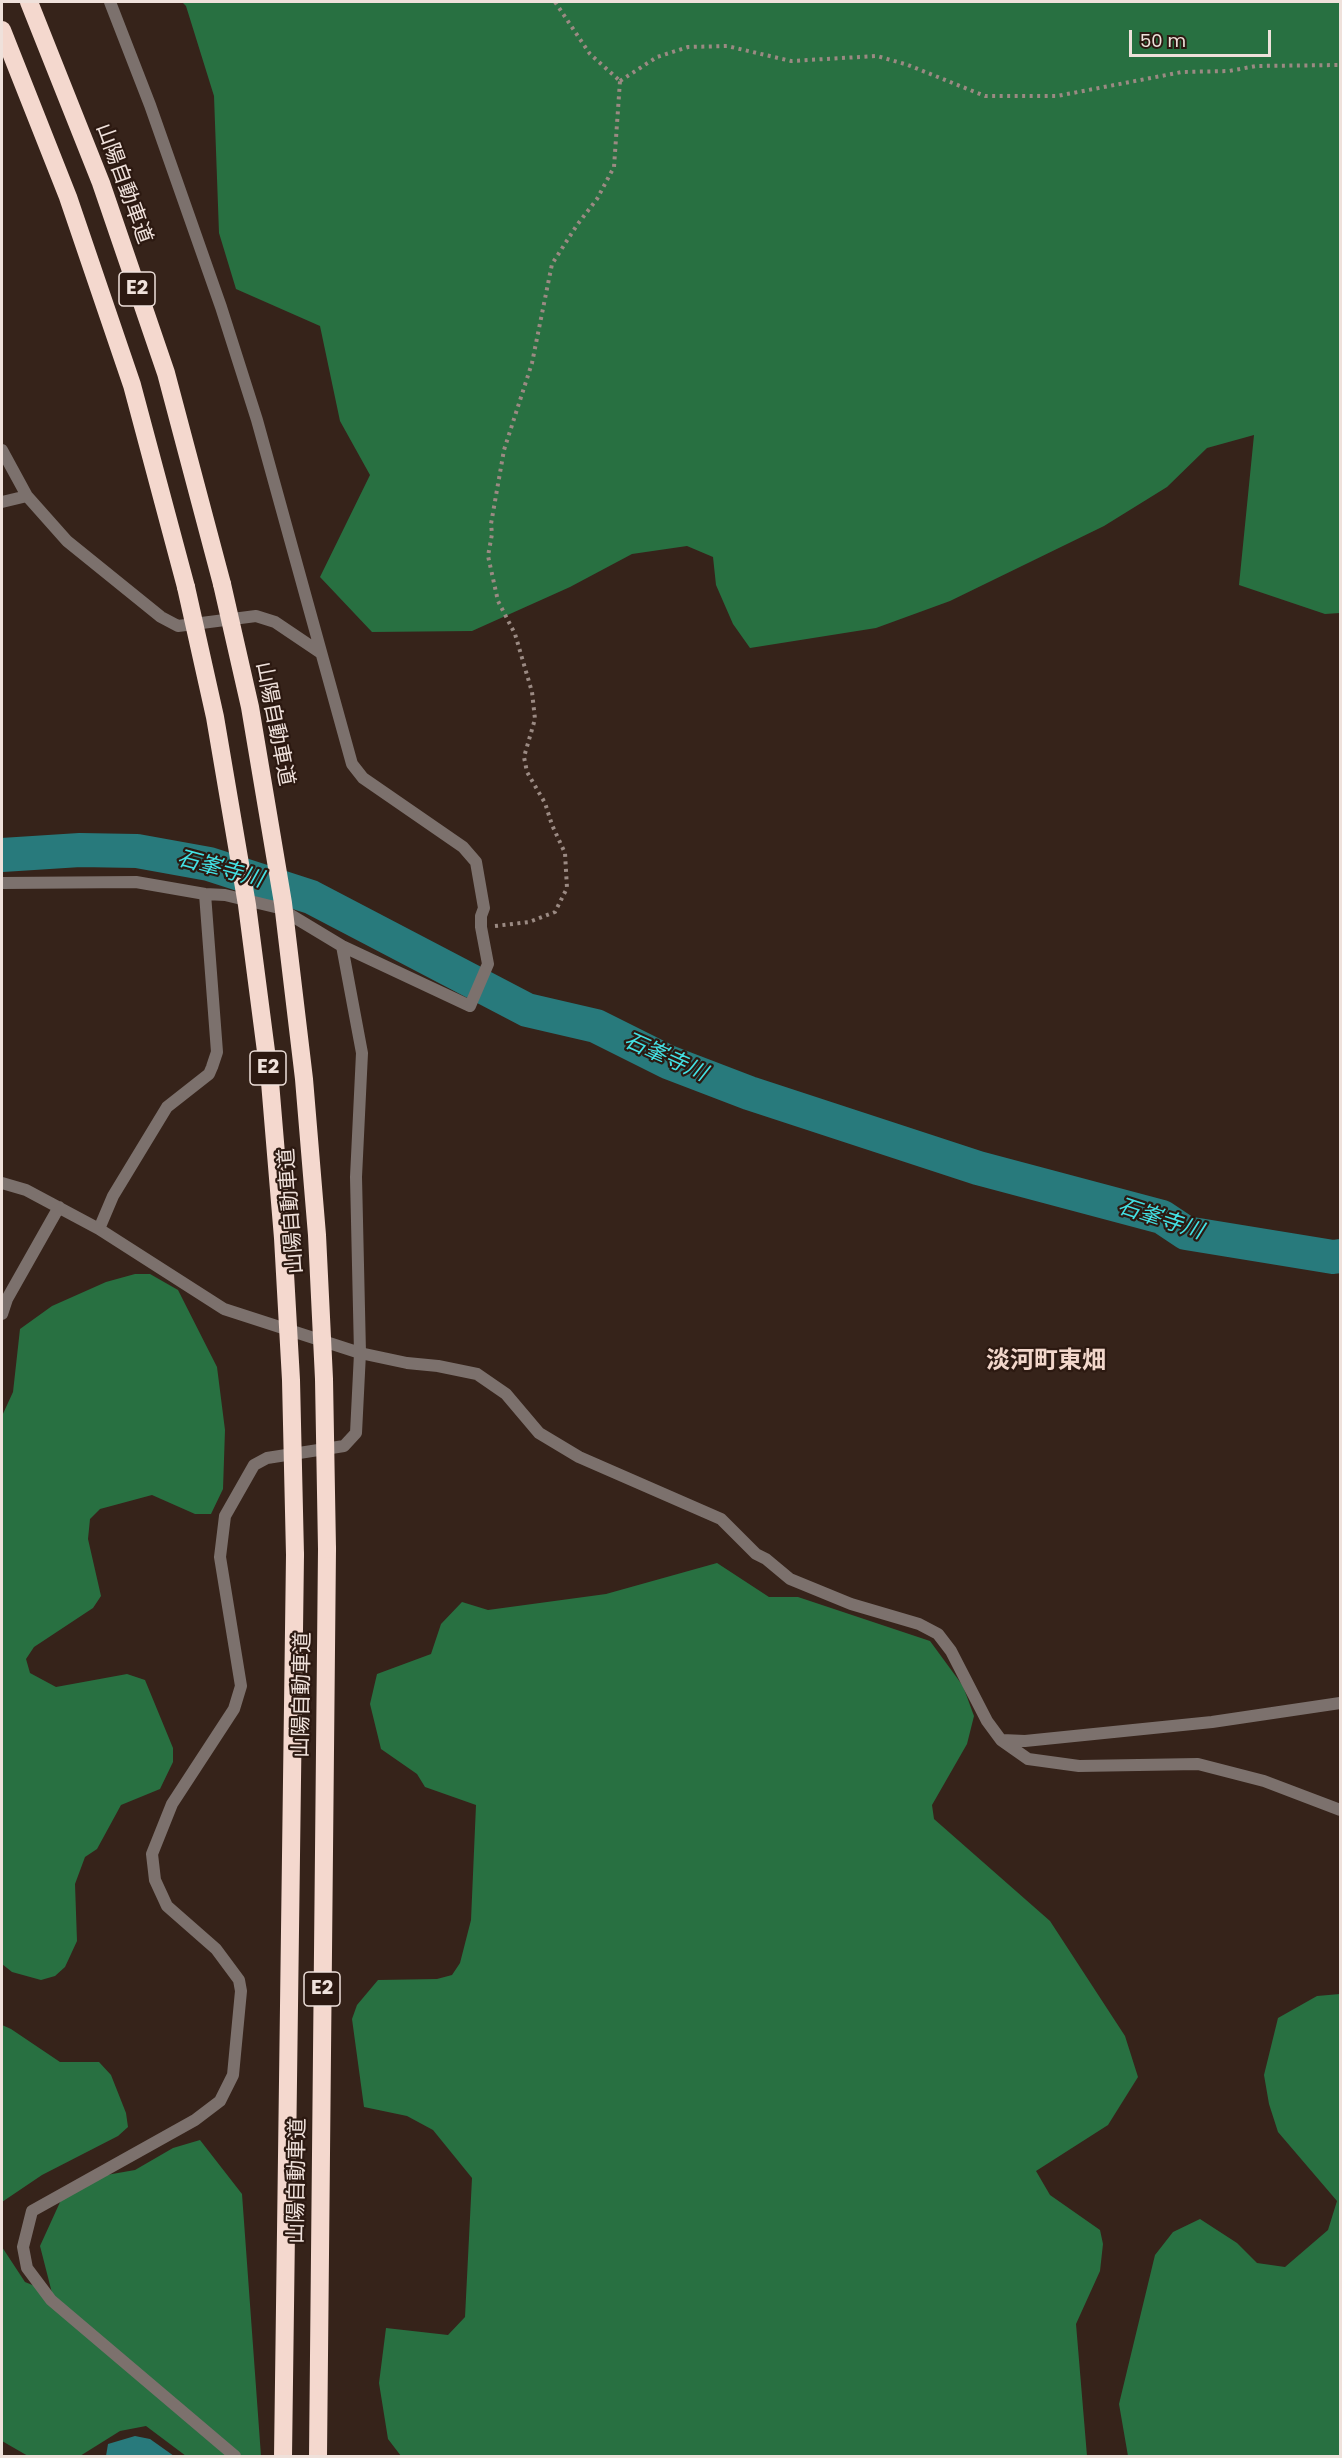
<!DOCTYPE html>
<meta charset="utf-8">
<style>
body{margin:0}
#map{position:relative;width:1342px;height:2458px;overflow:hidden;background:#36231a;font-family:Poppins,sans-serif}
canvas{display:block}
.frame{position:absolute;inset:0;border:3px solid #efe1db;pointer-events:none}
.scale{position:absolute;left:1129px;top:30px;width:142px;height:27px;box-sizing:border-box;border:3px solid #efe1db;border-top:0;padding-left:8px;font-size:18px;line-height:21px;white-space:nowrap;color:#efe1db;-webkit-text-stroke:4px #2c1911;paint-order:stroke}
</style>
<div id="map">
<canvas width="1342" height="2458"></canvas>
<div class="frame"></div>
<div class="scale">50 m</div>
</div>
<script>
const c = document.querySelector('canvas').getContext('2d');
c.lineJoin = 'round';
function fillPath(path, color) { c.fillStyle = color; c.fill(path, 'evenodd'); }
const poly = rows => new Path2D(rows.map(r => 'M' + r).join(''));
function strokePath(path, color, width, dash) { c.strokeStyle = color; c.lineWidth = width; c.lineCap = dash ? 'butt' : 'round'; c.setLineDash(dash || []); c.stroke(path); }
function label(font, color, halo, rows, align = 'center') {
  c.font = font + ' Poppins,"Noto Sans JP",sans-serif'; c.lineWidth = 4.5; c.setLineDash([]); c.textBaseline = 'middle'; c.strokeStyle = halo; c.fillStyle = color; for (const [text, x, y, turn = 0] of rows) {
    c.save(); c.translate(x, y); c.rotate((+turn || 0) * Math.PI / 180); c.textAlign = isNaN(turn) ? turn : align; if (halo) c.strokeText(text, 0, 0); c.fillText(text, 0, 0); c.restore();
  }
}
const forest = poly([
 [182,2,1340,2,1340,613,1325,614,1239,585,1254,435,1207,448,1167,487,1104,526,950,601,876,628,750,648,733,624,716,585,713,557,687,546,632,554,570,587,472,631,372,632,320,577,370,475,340,421,320,326,236,289,219,233,214,96,186,6],
 [135,1274,150,1274,178,1290,217,1367,225,1430,223,1489,211,1514,195,1514,152,1495,100,1509,90,1519,88,1539,101,1596,93,1608,34,1647,26,1659,30,1673,56,1687,127,1674,145,1680,173,1748,173,1762,160,1789,121,1805,97,1849,85,1857,75,1884,77,1941,65,1967,55,1976,41,1980,12,1972,2,1964,2,1416,13,1392,20,1329,52,1306,106,1282],
 [717,1563,769,1597,798,1597,930,1641,963,1686,974,1716,967,1744,932,1805,934,1819,1050,1921,1125,2036,1138,2077,1108,2125,1036,2171,1050,2195,1100,2230,1103,2244,1100,2271,1076,2324,1087,2456,401,2456,388,2439,379,2383,386,2328,448,2335,465,2317,472,2178,433,2130,407,2116,364,2107,352,2019,357,2005,378,1980,437,1979,452,1975,460,1963,471,1920,476,1805,425,1787,417,1774,381,1749,370,1704,377,1674,431,1654,441,1624,462,1602,488,1610,606,1594],
 [1340,1994,1340,2456,1128,2456,1119,2404,1155,2255,1173,2232,1200,2219,1237,2243,1257,2263,1285,2267,1328,2230,1337,2201,1278,2132,1269,2104,1264,2075,1278,2018,1317,1996],
 [2,2025,11,2029,60,2062,99,2062,111,2075,126,2113,128,2127,118,2136,42,2175,2,2202],
 [200,2140,242,2194,261,2456,186,2456,146,2426,120,2431,80,2456,28,2456,2,2441,2,2247,25,2282,52,2293,40,2246,66,2189,78,2180,135,2170,173,2148]
]);
const water = poly([
 [135,2436,150,2439,174,2456,106,2456,108,2444]
]);
const river = poly([
 [2,855,80,850,137,851,209,864,311,897,527,1010,596,1026,668,1062,749,1093,978,1168,1162,1217,1186,1233,1333,1257,1340,1256]
]);
const path = poly([
 [555,2,590,54,620,81],
 [620,81,657,57,688,47,727,46,791,61,877,56,908,65,985,96,1057,96,1182,72,1229,71,1256,66,1340,65],
 [495,926,529,922,555,912,567,888,565,853,552,825,545,803,527,772,524,757,535,719,532,692,515,634,498,601,488,556,492,534,491,524,504,450,532,363,552,264,577,225,597,199,614,167,620,81]
]);
const minor = poly([
 [2,450,27,496,67,541,161,617,178,626,256,616,275,622,321,653],
 [2,502,27,496],
 [2,883,136,882,205,894,225,895,279,908,342,946,470,1006,488,964,481,927,481,916,484,908,476,862,463,847,363,778,352,764,257,420,221,307,150,105,110,2],
 [2,1183,26,1190,99,1229,224,1309,360,1353,407,1363,438,1366,477,1374,506,1394,539,1433,579,1457,721,1519,756,1554,766,1559,790,1579,851,1604,919,1624,938,1634,951,1651,987,1721,1001,1740,1028,1759,1079,1766,1198,1764,1264,1781,1340,1810],
 [99,1229,113,1196,167,1107,209,1074,212,1067,217,1052,205,894],
 [2,1314,7,1299,59,1207],
 [1002,1740,1025,1741,1212,1722,1340,1703],
 [235,2456,51,2300,27,2268,23,2247,32,2211,195,2120,220,2101,233,2075,241,1991,239,1980,216,1949,167,1906,155,1880,152,1854,172,1804,234,1709,241,1686,220,1557,225,1516,254,1465,267,1458,344,1446,356,1433,360,1353,356,1177,362,1053,342,946]
]);
const motorway = poly([
 [29,2,101,183,166,373,222,584],
 [2,30,68,197,132,385,186,587],
 [283,2456,295,1555],
 [318,2456,327,1549]
]);
const motorwayBridge = poly([
 [222,584,250,707,283,903,304,1079,317,1235,324,1379,327,1549],
 [186,587,215,717,247,905,270,1082,283,1238,291,1380,295,1555]
]);
const shields = [
 [137,289,36],
 [268,1068,36],
 [322,1989,36]
];
const shieldNames = [
 ["E2",137,289],
 ["E2",268,1068],
 ["E2",322,1989]
];
const streetNames = [
 ["山陽自動車道",123,184,70],
 ["山陽自動車道",274,724,79],
 ["山陽自動車道",292,1211,-94],
 ["山陽自動車道",303,1695,-89],
 ["山陽自動車道",298,2181,-89]
];
const waterNames = [
 ["石峯寺川",220,870,15],
 ["石峯寺川",665,1058,24],
 ["石峯寺川",1160,1220,18]
];
const quarterNames = [
 ["淡河町東畑",1046,1362]
];
fillPath(forest, '#287041');
fillPath(water, '#287a7c');
strokePath(river, '#287a7c', 34);
strokePath(path, '#9b8a83', 4, [3, 4.5]);
strokePath(minor, '#7c716d', 12);
strokePath(motorway, '#f4d8ce', 18);
strokePath(motorwayBridge, '#f4d8ce', 18);
for (const [x, y, w] of shields) { const box = new Path2D(); box.roundRect(x - w / 2, y - 17, w, 34, 4.5); c.fillStyle = '#2c1911'; c.fill(box); strokePath(box, '#efe1db', 1.5); }
label('bold 20px', '#efe1db', null, shieldNames);
label('21px', '#efe1db', '#2c1911', streetNames);
label('italic 22px', '#43e1e4', '#2c1911', waterNames);
label('bold 24px', '#f2d7cb', '#2c1911', quarterNames);
</script>
